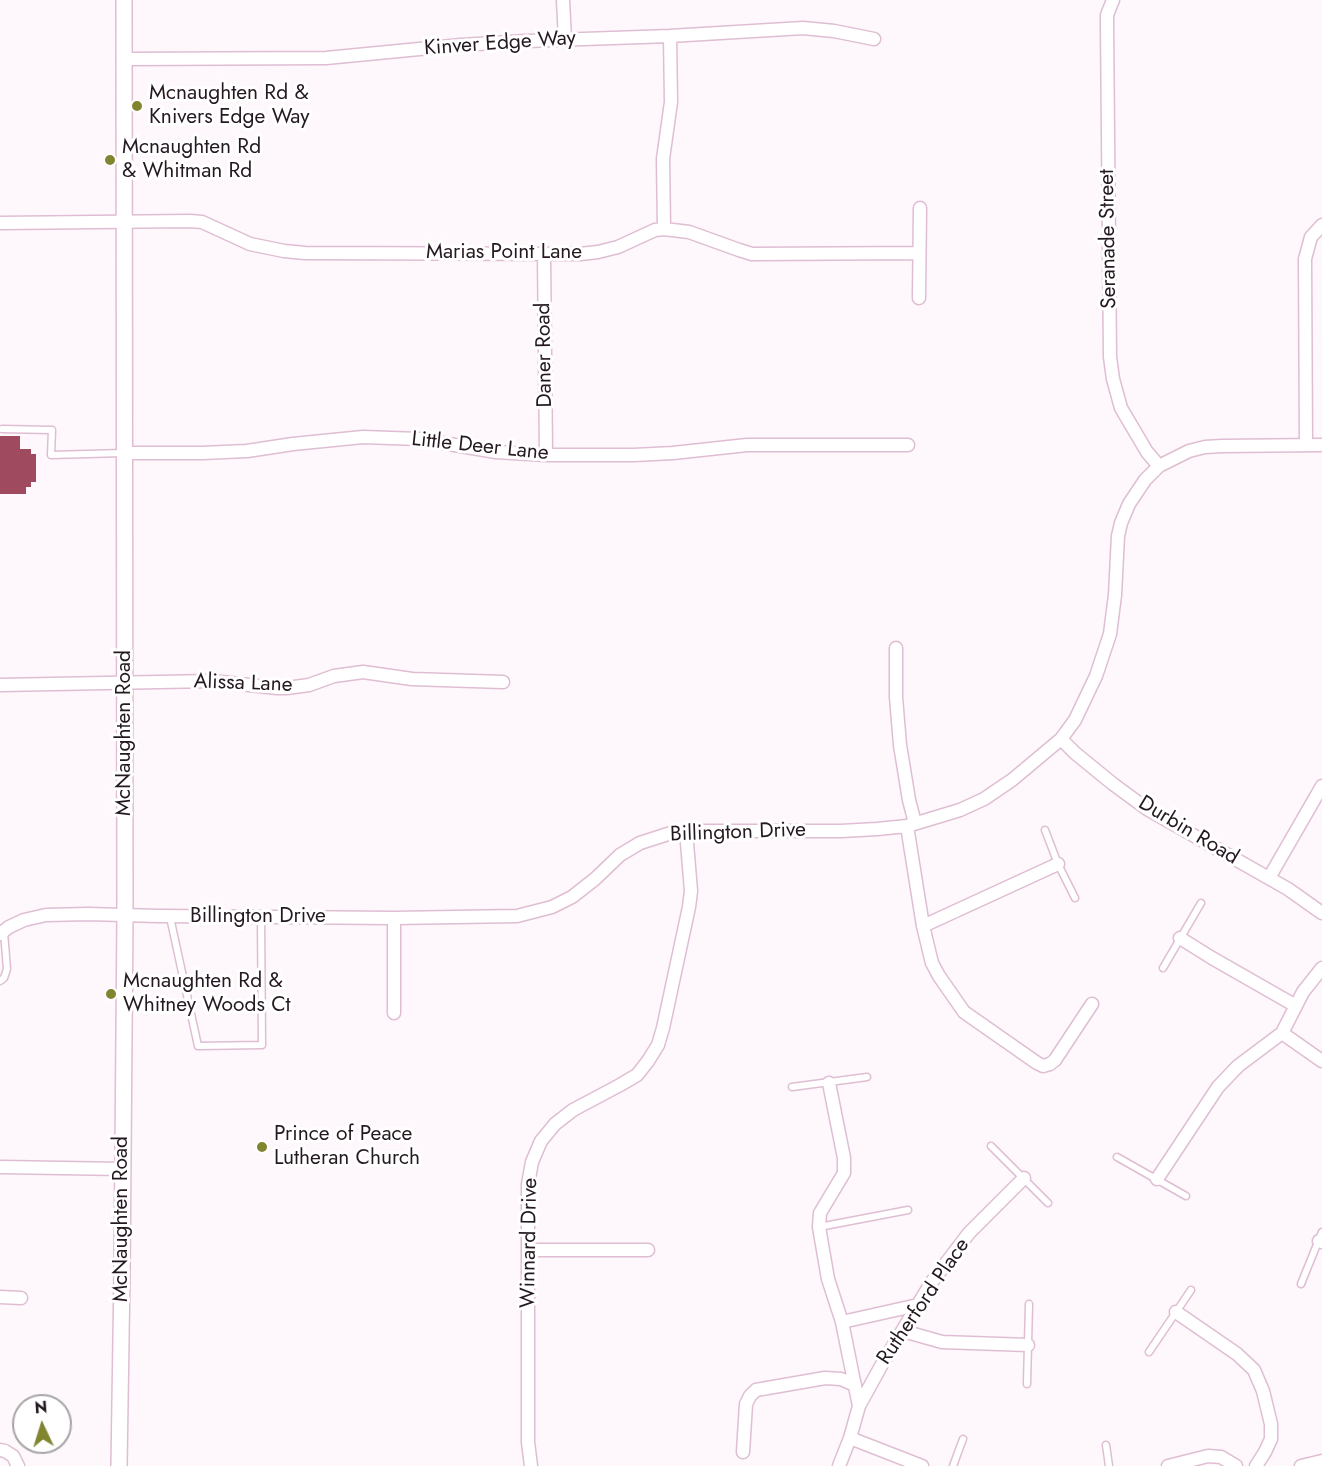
<!DOCTYPE html>
<style>
body{margin:0}
#map{position:relative;width:1322px;height:1466px;overflow:hidden;background:#fef7fc;font-family:Jost,sans-serif}
canvas{display:block}
.north{position:absolute;left:12px;top:1394px;width:60px;height:60px;box-sizing:border-box;background:#fff;border:2px solid #a7a3a6;border-radius:50%;rotate:356deg;font-size:16px;font-weight:700;line-height:24px;text-align:center;color:#241920}
.north::after{content:'';display:block;margin:auto;width:21px;height:27px;background:#828530;clip-path:polygon(50% 0,100% 100%,50% 72%,0 100%)}
</style>
<div id="map">
<canvas width="1322" height="1466"></canvas>
<div class="north">N</div>
</div>
<script>
const c = document.querySelector('canvas').getContext('2d');
c.lineJoin = 'round';
function fillPath(path, color) { c.fillStyle = color; c.fill(path, 'evenodd'); }
const poly = rows => new Path2D(rows.map(r => 'M' + r).join(''));
function strokePath(path, color, width, dash) { c.strokeStyle = color; c.lineWidth = width; c.lineCap = dash ? 'butt' : 'round'; c.setLineDash(dash || []); c.stroke(path); }
function label(font, color, halo, rows, align = 'center') {
  c.font = font + ' Jost,sans-serif'; c.lineWidth = 6; c.setLineDash([]); c.textBaseline = 'middle'; c.strokeStyle = halo; c.fillStyle = color; for (const [text, x, y, turn = 0] of rows) {
    c.save(); c.translate(x, y); c.rotate((+turn || 0) * Math.PI / 180); c.textAlign = isNaN(turn) ? turn : align; if (halo) c.strokeText(text, 0, 0); c.fillText(text, 0, 0); c.restore();
  }
}
const building = poly([
 [0,436,20,436,20,449,31,449,31,454,36,454,36,482,31,482,31,487,26,487,26,494,0,494]
]);
const service = poly([
 [2,429,52,430,51,455,123,453],
 [1045,830,1058,864,1075,898],
 [170,917,198,1046,262,1045,261,917],
 [1163,968,1201,903],
 [0,981,4,978,7,969,4,932],
 [792,1087,867,1077],
 [991,1146,1048,1203],
 [1117,1157,1186,1196],
 [819,1227,908,1210],
 [1301,1284,1322,1232],
 [1149,1352,1191,1290],
 [1027,1384,1029,1304],
 [1106,1445,1109,1466],
 [953,1466,963,1439]
]);
const minor = poly([
 [563,0,565,39],
 [1113,0,1107,15,1107,23,1110,357,1113,379,1121,408,1147,452,1159,466],
 [125,59,326,58,461,45,526,41,670,36,803,28,834,31,874,39],
 [0,223,190,221,202,222,250,244,284,251,305,253,580,254,598,252,618,247,655,230,664,229,689,232,739,250,752,254,919,253],
 [664,229,663,159,671,102,670,36],
 [544,254,546,455],
 [919,298,920,208],
 [1306,445,1305,259,1311,237,1322,225],
 [125,453,202,453,247,451,293,444,363,437,419,439,496,452,546,455,634,455,673,453,747,445,908,445],
 [896,648,896,697,900,745,909,800,915,823],
 [0,685,212,681,277,688,287,688,309,685,334,676,363,672,412,679,503,682],
 [1061,739,1075,753,1113,784,1147,809,1288,889,1322,913],
 [907,826,923,926,932,963,939,976,964,1012,1037,1063,1043,1066,1050,1064,1055,1060,1092,1004],
 [1269,878,1322,786],
 [923,926,1058,864],
 [0,934,9,927,24,920,46,915,88,914,158,916,394,918,517,916,552,907,572,897,595,879,620,855,640,843,671,833,698,831,841,831,877,829,907,826,960,810,984,799,1012,780,1061,739,1075,720,1096,676,1110,634,1115,595,1118,536,1121,523,1129,504,1145,480,1159,466,1189,451,1205,447,1222,446,1322,445],
 [1180,938,1212,958,1296,1006],
 [394,1013,394,918],
 [1282,1033,1322,1061],
 [829,1083,844,1158,844,1173,820,1213,819,1227,828,1279,842,1322,859,1406,850,1438,839,1466],
 [0,1167,123,1169],
 [1157,1179,1218,1087,1238,1066,1282,1033,1303,992,1322,968],
 [1319,1241,1322,1242],
 [529,1250,648,1250],
 [0,1297,21,1298],
 [1176,1312,1237,1354,1254,1370,1263,1391,1271,1424,1271,1439,1265,1452,1256,1466],
 [842,1322,918,1305],
 [903,1331,942,1342,1028,1345],
 [859,1406,881,1366,931,1283,969,1233,1024,1178],
 [850,1438,922,1466],
 [0,1450,5,1451,13,1456,18,1466],
 [743,1452,746,1404,750,1396,756,1390,825,1378,841,1379,855,1385],
 [531,1466,528,1442,528,1184,532,1162,541,1141,555,1124,573,1110,620,1085,637,1075,648,1061,658,1045,663,1028,689,907,691,891,686,831],
 [1168,1466,1208,1456,1221,1457,1236,1466],
 [1301,1466,1322,1461]
]);
const tertiary = poly([
 [119,1466,122,1274,125,915,124,0]
]);
const markers = [
 [137,106,6,"#828530"],
 [110,160,6,"#828530"],
 [111,994,6,"#828530"],
 [262,1147,6,"#828530"]
];
const streetNames = [
 ["Kinver Edge Way",500,44,-4],
 ["Seranade Street",1109,239,-91],
 ["Marias Point Lane",504,253],
 ["Daner Road",545,355,-91],
 ["Little Deer Lane",480,447,6],
 ["Alissa Lane",243,684,2],
 ["McNaughten Road",125,733,-90],
 ["Durbin Road",1188,831,31],
 ["Billington Drive",738,833,-2],
 ["Billington Drive",258,917],
 ["McNaughten Road",122,1219,-90],
 ["Winnard Drive",530,1243,-89],
 ["Rutherford Place",924,1302,-56]
];
const poiNames = [
 ["Mcnaughten Rd &",149,94],
 ["Knivers Edge Way",149,118],
 ["Mcnaughten Rd",122,148],
 ["& Whitman Rd",122,172],
 ["Mcnaughten Rd &",123,982],
 ["Whitney Woods Ct",123,1006],
 ["Prince of Peace",274,1135],
 ["Lutheran Church",274,1159]
];
fillPath(building, '#a04a5f');
strokePath(service, '#dfbed3', 9);
strokePath(minor, '#dfbed3', 15);
strokePath(tertiary, '#dfbed3', 18);
strokePath(service, '#fff', 6);
strokePath(minor, '#fff', 12);
strokePath(tertiary, '#fff', 15);
for (const [x, y, r, color] of markers) { const dot = new Path2D(); dot.arc(x, y, r, 0, 2 * Math.PI); c.fillStyle = color; c.fill(dot); strokePath(dot, '#fff', 2); }
label('21px', '#241920', '#fff', streetNames);
label('21px', '#241920', '#fff', poiNames, 'left');
</script>
